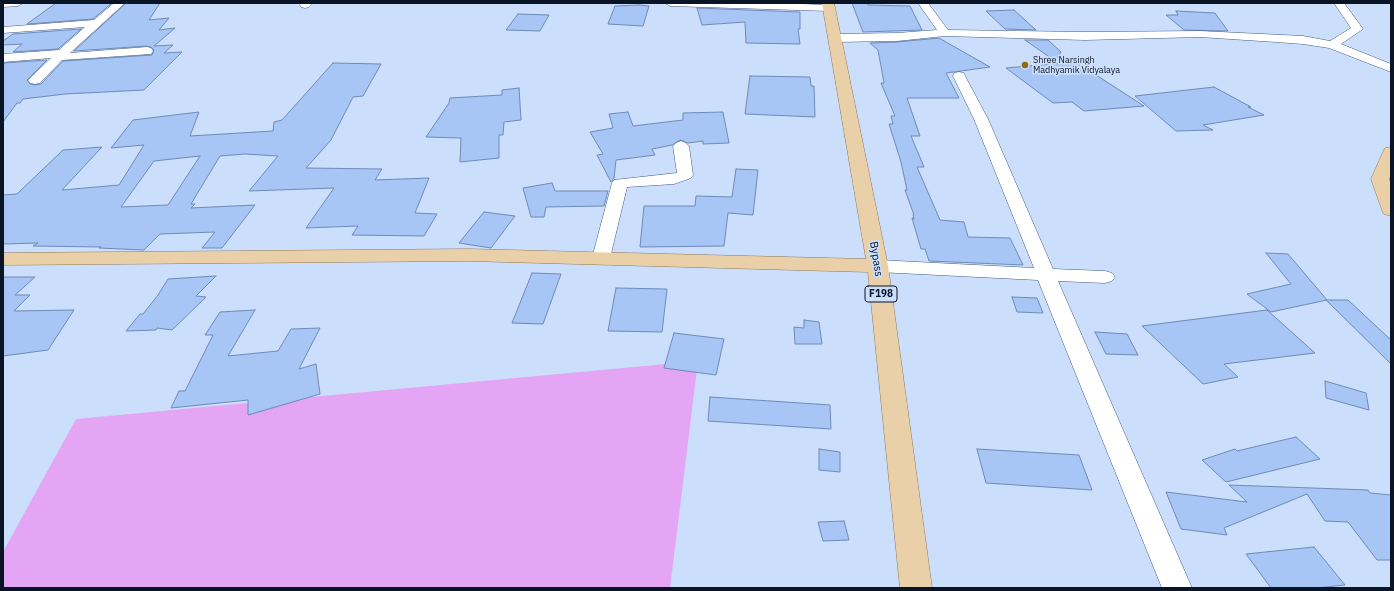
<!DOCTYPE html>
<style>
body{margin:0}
#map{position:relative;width:1394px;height:591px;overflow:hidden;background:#cbdefb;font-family:"IBM Plex Sans",sans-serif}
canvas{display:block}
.frame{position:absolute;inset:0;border:4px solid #091425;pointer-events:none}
</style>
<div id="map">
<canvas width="1394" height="591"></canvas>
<div class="frame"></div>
</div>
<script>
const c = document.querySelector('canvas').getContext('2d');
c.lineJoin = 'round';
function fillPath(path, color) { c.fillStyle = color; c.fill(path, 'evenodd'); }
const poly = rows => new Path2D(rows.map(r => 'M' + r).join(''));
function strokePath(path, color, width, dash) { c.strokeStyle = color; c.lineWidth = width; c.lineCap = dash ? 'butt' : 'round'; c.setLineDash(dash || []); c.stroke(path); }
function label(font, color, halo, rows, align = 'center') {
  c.font = font + ' "IBM Plex Sans",sans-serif'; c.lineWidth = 3.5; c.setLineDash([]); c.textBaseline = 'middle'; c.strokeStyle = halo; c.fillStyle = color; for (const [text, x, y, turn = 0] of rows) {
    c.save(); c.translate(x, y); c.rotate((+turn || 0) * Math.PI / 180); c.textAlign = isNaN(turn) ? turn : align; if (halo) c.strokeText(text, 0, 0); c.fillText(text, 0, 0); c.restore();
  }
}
const green = poly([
 [698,361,670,588,3,588,3,552,76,419]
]);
const building = poly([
 [56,3,112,3,93,19,27,24,56,3],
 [126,3,160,3,149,20,169,18,159,30,175,28,154,46,173,45,164,53,182,52,144,90,65,94,23,99,20,103,17,103,3,122,3,63,47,60,27,80,30,84,35,85,41,84,63,61,152,55,154,50,151,47,147,46,74,51,126,3],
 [852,3,867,3,868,5,910,6,922,30,863,32,852,3],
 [639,5,649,6,643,26,608,24,615,6,639,5],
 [697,8,800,12,800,29,798,29,800,44,746,43,745,22,702,25,697,8],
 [1014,10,1036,30,1005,29,986,11,1014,10],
 [1176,11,1215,13,1228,31,1184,30,1166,15,1178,15,1176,11],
 [518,14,549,15,540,31,506,30,518,14],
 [81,29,58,49,13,52,22,44,3,45,3,41,13,34,81,29],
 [939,38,990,67,946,73,959,98,907,98,920,136,911,136,924,167,917,167,940,220,964,222,968,237,1010,238,1023,265,929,261,925,249,921,249,912,218,914,219,913,215,914,215,905,190,907,190,901,162,889,124,893,124,891,116,895,116,881,83,884,83,883,77,878,50,870,43,897,42,939,38],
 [1025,40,1048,40,1061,52,1055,61,1025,40],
 [1074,62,1076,62,1144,106,1084,111,1072,102,1053,103,1006,68,1074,62],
 [333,63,381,64,363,96,353,97,331,140,306,168,382,169,375,180,429,178,415,213,437,214,424,236,352,235,358,226,306,228,334,188,249,191,278,156,245,154,220,156,191,204,195,204,191,208,255,205,222,248,202,248,215,232,160,234,144,250,99,248,101,247,33,246,38,243,3,244,3,195,17,194,63,150,102,147,62,190,119,185,144,145,111,148,133,120,199,112,190,136,273,131,274,122,282,120,333,63],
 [200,156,168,205,121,207,154,161,200,156],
 [750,76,810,77,811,86,814,86,815,117,745,114,750,76],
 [1214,87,1251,107,1248,107,1264,115,1203,125,1213,130,1176,131,1135,96,1214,87],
 [519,88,521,120,504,122,503,135,499,135,499,158,460,162,461,138,426,137,449,103,450,98,502,95,502,90,519,88],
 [628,112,633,126,683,120,683,113,723,112,729,143,703,144,703,141,688,143,680,140,672,145,652,149,655,155,616,160,614,178,611,182,597,155,603,154,590,132,613,128,609,114,628,112],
 [736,169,758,170,753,215,728,213,724,246,640,247,644,206,695,206,696,196,732,197,736,169],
 [552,183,555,191,608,191,604,206,546,207,544,217,531,217,523,188,552,183],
 [484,212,515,216,491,248,459,243,484,212],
 [1266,253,1288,254,1327,300,1271,312,1247,294,1291,284,1266,253],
 [532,273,561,274,543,324,512,323,532,273],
 [216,276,196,296,206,297,172,330,157,328,156,330,126,331,140,314,143,314,158,295,168,279,216,276],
 [3,277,35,277,15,295,30,295,14,311,74,310,48,350,3,356,3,277],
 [616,288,667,289,662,332,608,331,616,288],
 [1012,297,1037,298,1043,313,1017,312,1012,297],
 [1326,300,1348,300,1391,340,1391,364,1326,300],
 [255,310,228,356,278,351,291,329,320,328,299,369,316,364,320,394,248,415,248,400,171,408,179,391,185,391,213,335,205,335,220,312,255,310],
 [1267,310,1315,353,1224,364,1238,377,1203,384,1142,326,1267,310],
 [804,320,819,322,822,344,795,344,794,327,804,328,804,320],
 [1095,332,1127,334,1138,355,1106,354,1095,332],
 [674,333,724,339,716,375,664,368,674,333],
 [1325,381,1366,393,1369,410,1326,398,1325,381],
 [710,397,830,405,831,429,708,421,710,397],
 [1296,437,1320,459,1226,482,1202,460,1235,449,1237,451,1296,437],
 [819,449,840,452,840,472,819,470,819,449],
 [977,449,1079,455,1092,490,986,483,977,449],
 [1229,485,1368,490,1370,493,1391,495,1391,560,1377,560,1348,522,1325,521,1307,494,1224,528,1227,535,1181,529,1166,492,1247,502,1229,485],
 [844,521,849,540,823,541,818,522,844,521],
 [1314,547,1345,585,1316,588,1271,588,1246,554,1314,547]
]);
const minor = poly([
 [3,3,23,3,18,6,3,7,3,3],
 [114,3,125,3,70,53,147,47,151,48,153,51,151,54,62,60,40,83,35,84,30,83,28,80,51,58,3,62,3,54,59,50,85,27,3,33,3,27,94,20,114,3],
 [301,3,313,3,309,7,305,8,301,7,300,5,301,3],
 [665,3,772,3,829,5,834,8,829,11,670,6,665,3],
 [918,3,928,3,948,30,1085,32,1200,31,1303,36,1330,41,1351,28,1334,3,1344,3,1363,29,1341,44,1391,64,1391,72,1329,48,1303,44,1276,42,1200,37,1085,40,945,36,897,41,834,42,830,40,828,38,830,36,834,34,897,33,937,30,918,3],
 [959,72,964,73,965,76,988,119,1053,269,1105,271,1112,273,1115,277,1112,281,1105,283,1058,281,1192,588,1162,588,1038,280,878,272,871,270,868,266,871,262,878,260,1034,268,974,119,953,76,954,73,959,72],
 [681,141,686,143,689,146,693,175,691,178,674,184,627,187,610,258,608,262,601,264,594,262,592,258,612,183,614,180,677,173,673,146,676,143,681,141]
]);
const major = poly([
 [822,3,834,3,888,266,932,588,900,588,868,272,468,261,3,265,3,253,468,249,866,259,822,3],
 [1391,147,1391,174,1389,179,1391,185,1391,216,1384,214,1382,210,1371,179,1383,152,1385,148,1391,147]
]);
const markers = [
 [1025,65,4,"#936913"]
];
const farPoinames = [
 ["Shree Narsingh",1033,60],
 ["Madhyamik Vidyalaya",1033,70]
];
const shields = [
 [881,294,32]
];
const shieldNames = [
 ["F198",881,294]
];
const streetNames = [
 ["Bypass",876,259,81]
];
fillPath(green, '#e4a6f4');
fillPath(building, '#a7c5f5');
strokePath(building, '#6e8ab7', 1);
strokePath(minor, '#415b85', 1);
strokePath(major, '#917a55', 1);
fillPath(minor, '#fff');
fillPath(major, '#e9d0a9');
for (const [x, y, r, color] of markers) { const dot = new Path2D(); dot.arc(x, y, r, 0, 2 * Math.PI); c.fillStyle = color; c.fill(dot); strokePath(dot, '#cbdefb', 1.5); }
label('9px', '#091425', '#cbdefb', farPoinames, 'left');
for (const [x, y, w] of shields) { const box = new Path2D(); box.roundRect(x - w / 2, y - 8, w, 16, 3); c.fillStyle = '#cbdefb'; c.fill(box); strokePath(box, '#091425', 1); }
label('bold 10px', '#091425', null, shieldNames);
label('11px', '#091425', '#cbdefb', streetNames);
</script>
